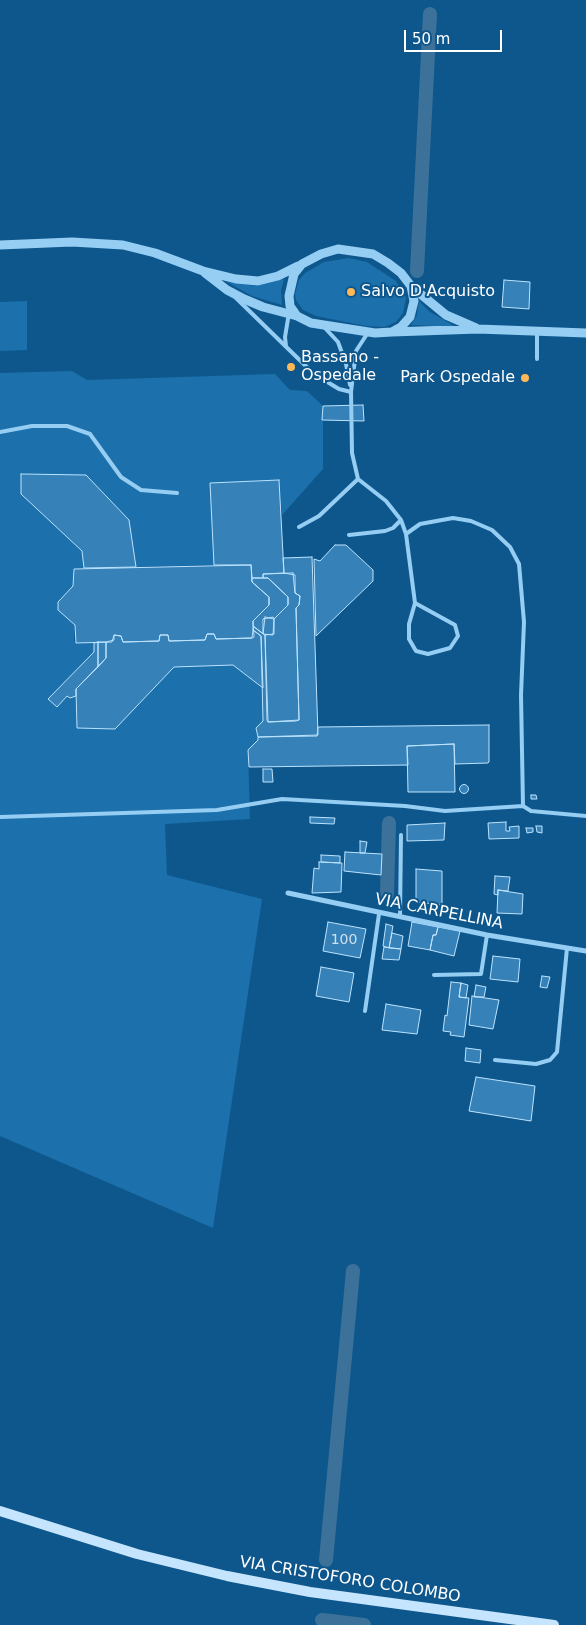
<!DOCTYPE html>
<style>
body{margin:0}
#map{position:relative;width:586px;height:1625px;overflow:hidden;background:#0e578d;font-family:"DejaVu Sans",sans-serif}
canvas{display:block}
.scale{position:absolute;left:404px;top:30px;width:98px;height:22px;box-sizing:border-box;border:2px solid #fff;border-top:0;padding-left:6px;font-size:15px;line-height:18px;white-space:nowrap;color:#fff;-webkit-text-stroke:4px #0e578d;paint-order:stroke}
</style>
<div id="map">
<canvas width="586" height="1625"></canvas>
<div class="scale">50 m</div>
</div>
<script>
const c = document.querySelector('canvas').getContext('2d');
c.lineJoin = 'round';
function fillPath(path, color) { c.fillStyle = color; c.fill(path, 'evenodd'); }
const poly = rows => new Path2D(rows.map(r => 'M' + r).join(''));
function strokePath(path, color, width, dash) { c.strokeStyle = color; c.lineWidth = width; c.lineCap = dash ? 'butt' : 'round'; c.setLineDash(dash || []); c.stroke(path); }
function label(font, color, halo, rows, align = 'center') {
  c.font = font + ' "DejaVu Sans",sans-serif'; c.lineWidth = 4; c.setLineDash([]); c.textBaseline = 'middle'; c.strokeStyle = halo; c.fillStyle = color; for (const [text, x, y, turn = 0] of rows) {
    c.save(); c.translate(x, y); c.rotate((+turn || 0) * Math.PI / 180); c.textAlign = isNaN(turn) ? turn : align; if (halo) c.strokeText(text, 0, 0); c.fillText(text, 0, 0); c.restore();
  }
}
const green = poly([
 [349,258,367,262,396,281,406,298,403,313,396,322,384,327,366,326,316,316,303,310,296,300,295,294,299,280,305,273,324,262],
 [284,279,281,290,282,305,252,296,227,282,256,286],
 [27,301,27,350,0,351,0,302],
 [419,301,430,312,456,327,411,325,417,315],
 [72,371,87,380,275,374,290,390,307,391,323,406,323,469,282,515,279,480,211,483,214,565,136,567,129,520,86,475,21,474,21,494,82,551,84,568,73,570,73,586,58,609,75,625,74,641,94,643,94,652,48,699,57,707,67,696,76,696,77,728,115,729,174,667,233,665,263,688,263,721,256,728,258,740,248,750,250,819,165,824,167,875,262,899,213,1228,0,1136,0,373]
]);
const canal = poly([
 [417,271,430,14],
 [387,894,389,823],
 [326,1560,353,1271],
 [322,1620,364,1625]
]);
const building = poly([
 [504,280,530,282,529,309,502,307,504,280],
 [363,405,364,421,322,420,323,406,363,405],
 [21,474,86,475,129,520,136,567,84,568,82,551,21,494,21,474],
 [279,480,284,573,263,574,263,578,252,578,251,565,214,565,210,483,279,480],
 [335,545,346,545,373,570,373,581,316,636,314,559,320,561,335,545],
 [312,557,318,735,258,737,256,728,263,721,261,636,253,630,253,626,265,635,267,720,268,722,296,721,299,720,296,608,299,605,300,596,295,593,295,575,284,573,283,558,312,557],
 [251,565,252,582,269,597,269,605,253,621,254,637,252,638,216,639,214,634,207,634,205,640,169,641,168,635,160,635,159,641,123,642,121,636,114,635,112,642,76,643,75,625,58,610,58,602,73,586,74,569,251,565],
 [293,573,295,593,300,596,299,605,296,608,299,720,268,722,265,635,274,634,274,619,288,605,288,597,268,578,263,578,263,574,293,573],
 [252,578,268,578,288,597,288,605,274,619,273,617,263,619,263,634,253,626,253,621,269,605,269,597,252,582,252,578],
 [265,617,274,619,273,635,263,634,265,617],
 [253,630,261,636,263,688,233,665,174,667,115,729,77,728,76,689,106,658,106,642,114,640,114,635,121,636,123,642,159,641,160,635,168,635,169,641,205,640,207,634,214,634,216,639,252,638,253,630],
 [98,642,98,667,76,689,76,696,70,698,67,696,57,707,48,699,94,652,94,643,98,642],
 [98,642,106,642,106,658,98,667,98,642],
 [489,725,489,762,488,763,455,764,454,744,407,746,408,765,249,767,248,750,258,740,258,737,317,736,318,727,489,725],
 [454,744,455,792,408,792,407,746,454,744],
 [263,769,272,769,273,782,263,782,263,769],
 '459.5 789a4.5 4.5 0 1 1 9 0a4.5 4.5 0 1 1-9 0Z',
 [531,795,536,795,537,799,531,799,531,795],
 [310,817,335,818,334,824,310,823,310,817],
 [506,822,506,831,510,831,509,827,519,826,519,838,489,839,488,823,506,822],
 [445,823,444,840,407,841,407,825,445,823],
 [536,826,542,826,542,833,537,832,536,826],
 [526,828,533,828,533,832,527,833,526,828],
 [360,841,367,842,365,853,360,853,360,841],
 [345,852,382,854,381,875,344,871,345,852],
 [321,855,340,856,340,863,321,862,321,855],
 [319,862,342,863,341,892,312,893,314,868,319,869,319,862],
 [416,869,442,871,442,905,416,902,416,869],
 [495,876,510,877,508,891,498,890,498,895,494,894,495,876],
 [498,890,523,894,522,914,497,913,498,890],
 [328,922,366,929,360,958,323,951,328,922],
 [412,922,438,927,436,935,433,935,430,950,408,946,412,922],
 [386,924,393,926,389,948,383,946,386,924],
 [438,927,460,931,454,956,430,950,433,935,436,935,438,927],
 [392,933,403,936,401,949,389,948,392,933],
 [384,947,401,949,399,960,382,959,384,947],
 [493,956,520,959,518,982,490,979,493,956],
 [321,967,354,973,349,1002,316,996,321,967],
 [542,976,550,977,547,988,540,987,542,976],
 [451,982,461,983,459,997,469,998,464,1037,450,1035,451,1032,443,1031,445,1015,447,1016,451,982],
 [461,983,468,985,466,998,459,997,461,983],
 [476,985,486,987,484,997,474,997,476,985],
 [472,996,499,1000,493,1029,469,1025,472,996],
 [386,1004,421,1010,417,1034,382,1030,386,1004],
 [466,1048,481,1050,480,1063,465,1061,466,1048],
 [476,1077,535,1086,531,1121,469,1111,476,1077]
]);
const service = poly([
 [236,298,314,374,339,389,351,392],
 [324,327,338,342,346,364,350,385],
 [367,334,356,351,351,392,352,453,358,479,386,501,401,520,406,534,415,603,409,624,409,639,416,651,428,654,450,648,458,636,455,625,415,603],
 [286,346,285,337,289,313],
 [537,359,537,331],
 [0,432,32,426,67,426,90,434,121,477,141,490,177,493],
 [299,527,319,516,358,479],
 [406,534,420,524,453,518,471,521,492,530,510,547,519,564,524,622,521,695,523,806,531,811,586,816],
 [349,535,385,531,393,528,401,520],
 [0,817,217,810,282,799,405,806,445,811,523,806],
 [400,917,401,835],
 [434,975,481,974,487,935],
 [365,1011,379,914],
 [495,1060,536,1064,550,1060,557,1052,567,948]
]);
const minor = poly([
 [288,893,487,935,586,951]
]);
const tertiary = poly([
 [0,245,72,242,123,245,155,253,203,271,236,279,258,281,278,276,298,266],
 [205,273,227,290,244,299,263,307,297,316],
 [412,287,446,315,476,328],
 [392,332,401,327,410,317,414,301,411,286,401,273,388,263,373,254,338,249,321,254,302,264,294,274,289,296,290,306,297,316,311,323,375,333,392,332,478,329,586,333]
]);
const secondary = poly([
 [0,1511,137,1554,227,1576,310,1592,554,1625]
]);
const markers = [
 [351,292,5,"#ffb857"],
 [291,367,5,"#ffb857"],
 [525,378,5,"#ffb857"]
];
const numberNames = [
 ["100",344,940]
];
const poiNames = [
 ["Salvo D'Acquisto",361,292],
 ["Bassano -",301,358],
 ["Ospedale",301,376],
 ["Park Ospedale",515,378,"right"]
];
const streetNames = [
 ["VIA CARPELLINA",439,912,11],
 ["VIA CRISTOFORO COLOMBO",350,1580,9]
];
fillPath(green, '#1c70ab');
strokePath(canal, '#3c729a', 14);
fillPath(building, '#3681b7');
strokePath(building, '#bce3fe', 1);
strokePath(service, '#95cdf3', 4);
strokePath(minor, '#95cdf3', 5);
strokePath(tertiary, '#95cdf3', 9);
strokePath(secondary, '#c4e5fd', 10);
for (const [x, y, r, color] of markers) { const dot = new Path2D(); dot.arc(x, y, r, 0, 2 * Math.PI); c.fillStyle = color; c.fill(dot); strokePath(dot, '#0e578d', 2); }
label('14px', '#cde0ed', null, numberNames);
label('16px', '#fff', '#0e578d', poiNames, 'left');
label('16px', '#fff', '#0e578d', streetNames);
</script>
